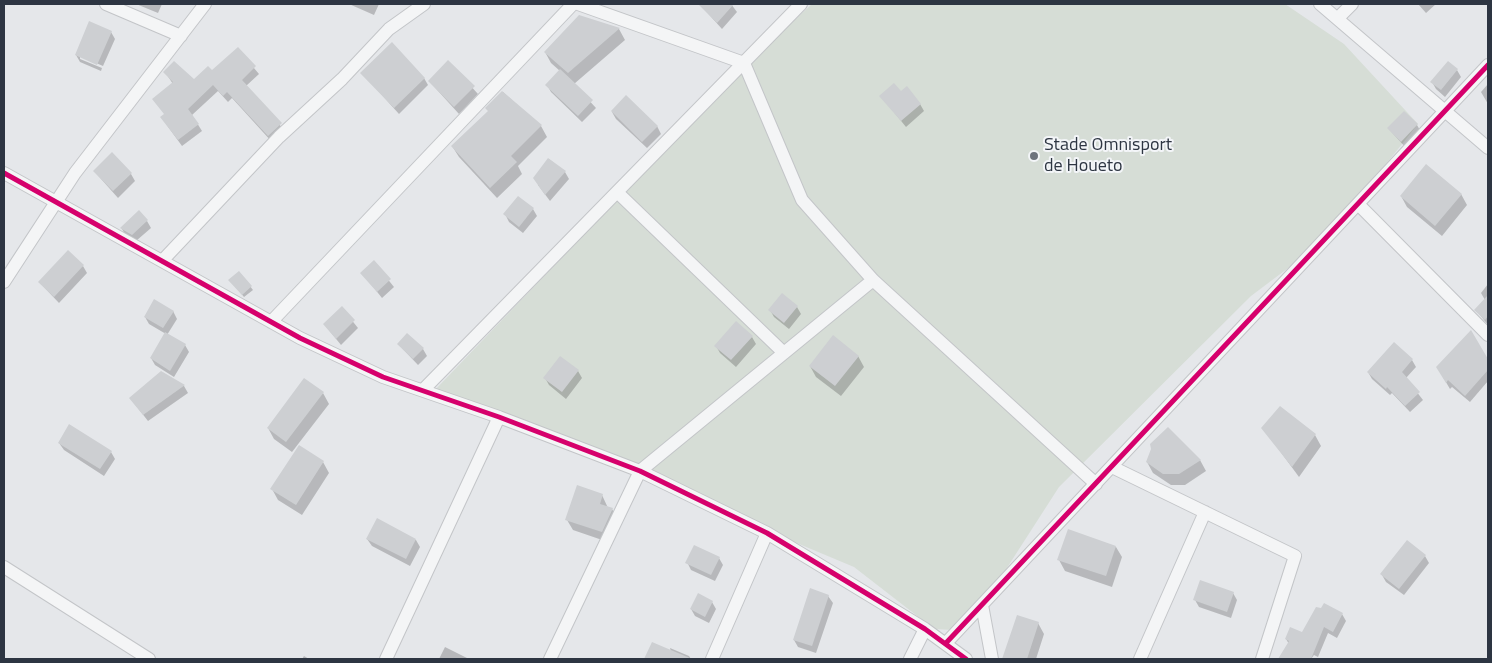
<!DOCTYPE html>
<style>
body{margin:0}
#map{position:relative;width:1492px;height:663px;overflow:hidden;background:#e5e7ea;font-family:"Titillium Web",sans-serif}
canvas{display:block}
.frame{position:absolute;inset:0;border:5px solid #2d3542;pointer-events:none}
</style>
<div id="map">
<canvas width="1492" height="663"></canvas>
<div class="frame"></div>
</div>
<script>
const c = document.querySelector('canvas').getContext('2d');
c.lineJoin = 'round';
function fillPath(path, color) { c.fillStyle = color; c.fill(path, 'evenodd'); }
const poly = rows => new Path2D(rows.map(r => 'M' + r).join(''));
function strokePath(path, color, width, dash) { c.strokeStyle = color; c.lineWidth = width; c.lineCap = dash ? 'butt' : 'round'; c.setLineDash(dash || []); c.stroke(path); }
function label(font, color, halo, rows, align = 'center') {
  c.font = font + ' "Titillium Web",sans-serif'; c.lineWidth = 4; c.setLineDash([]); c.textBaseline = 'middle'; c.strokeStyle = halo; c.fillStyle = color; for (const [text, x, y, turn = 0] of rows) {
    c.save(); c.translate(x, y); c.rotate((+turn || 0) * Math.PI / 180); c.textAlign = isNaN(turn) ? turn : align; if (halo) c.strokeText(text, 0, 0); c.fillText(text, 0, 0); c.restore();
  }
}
const green = poly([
 [812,4,1285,4,1344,44,1418,124,1358,199,1336,232,1251,296,1059,487,994,588,953,630,934,629,854,567,434,391,749,62]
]);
const shadow = poly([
 [136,4,162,4,158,13],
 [349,4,379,4,374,15],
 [709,4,731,4,737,12,722,29,704,9],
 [1418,4,1436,4,1426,13],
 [580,17,619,29,625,40,574,84,596,108,582,122,551,92,547,85,560,71,551,63,545,52],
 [111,32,115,39,103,66,80,56,80,59,102,68,101,71,80,62,76,55],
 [238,49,259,74,246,86,284,130,272,142,232,98,228,102,218,91,192,115,202,131,182,146,166,124,165,115,173,84,165,72,194,81,212,72],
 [448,61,478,94,459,114,429,81],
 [1457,70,1461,77,1445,97,1436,89,1432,82],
 [362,73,424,78,428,85,399,114],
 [1488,84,1488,104,1481,92],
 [503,92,541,126,547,137,518,166,522,174,497,198,459,157,452,146,489,112],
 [900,93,920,104,924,111,906,127,881,96],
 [612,112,657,126,661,134,647,148,616,119],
 [1417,125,1421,132,1406,148,1388,128],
 [549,159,565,172,569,179,550,201,538,185],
 [94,171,131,174,135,181,118,198],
 [1461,194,1467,205,1442,236,1407,207,1401,196],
 [533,209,537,216,523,233,509,222,505,214],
 [147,221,151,228,136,241,126,236,122,229],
 [374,262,394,287,382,298,362,273],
 [83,266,87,273,59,303,40,283],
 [239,272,253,290,244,297,232,283],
 [1488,284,1488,325,1476,310,1485,300,1481,293],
 [797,307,801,314,789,329,774,317,770,310],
 [342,308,358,328,341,345,324,324],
 [173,311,177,319,167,335,185,345,189,352,174,377,155,365,151,358,166,334,149,324,145,317],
 [1470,332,1488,361,1488,381,1470,402,1452,387,1450,389,1437,367],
 [752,337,756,344,736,367,720,353,716,346],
 [398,344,423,349,427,356,418,365],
 [858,356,864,367,841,396,816,377,810,366],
 [1412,360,1416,367,1406,378,1423,400,1410,412,1392,393,1390,395,1372,379,1368,372],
 [578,371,582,378,566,399,549,385,545,378],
 [162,372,184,386,188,393,148,421,130,398],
 [323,393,329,404,292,452,274,439,268,428],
 [1280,407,1315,435,1321,446,1299,477,1263,428],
 [59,443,111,452,115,459,104,476,64,450],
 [1200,460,1206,471,1185,485,1171,485,1153,473,1147,462],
 [323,462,329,473,302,515,278,500,272,489],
 [602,495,608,508,612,509,618,520,608,542,573,530,567,520],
 [367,539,416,540,420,547,410,566,372,546],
 [1116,547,1122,557,1112,587,1065,571,1059,560],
 [1425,556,1429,563,1404,595,1386,582,1382,575],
 [719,558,723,565,715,581,691,570,687,562],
 [1233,593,1237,600,1231,618,1199,607,1195,600],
 [828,596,833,603,816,653,798,647,794,640],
 [712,602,716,609,709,623,695,616,691,609],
 [1342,614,1346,621,1337,638,1328,633,1318,657,1314,655,1311,659,1280,659,1289,644,1286,639,1303,634],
 [1017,617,1038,623,1044,634,1036,659,1004,659],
 [653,644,671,652,670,648,689,656,691,659,646,659],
 [445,647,467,658,467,659,439,659],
 [304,656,309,659,302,659]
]);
const building = poly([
 [698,4,734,4,717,23],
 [579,15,620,28,568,73,544,52],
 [89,21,112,31,97,65,75,55],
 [392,42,425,78,394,108,360,73],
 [238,47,256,66,242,80,282,123,268,136,227,92,223,96,213,85,188,109,199,124,178,140,160,117,164,114,152,99,173,82,163,72,174,61,194,79,208,66,212,70],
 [448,60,475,86,454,107,428,81],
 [1448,61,1458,69,1441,90,1430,82],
 [560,69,593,100,578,116,545,85],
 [894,83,901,91,907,86,921,104,901,121,879,96],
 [502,91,542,125,511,156,517,162,490,188,451,146,488,111,485,108],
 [626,95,658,126,642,142,611,111],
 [1404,111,1418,124,1401,142,1387,128],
 [112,152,132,173,113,191,93,171],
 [548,158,566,171,545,195,533,178],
 [1426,164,1462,194,1435,226,1400,196],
 [518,196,534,208,519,227,503,214],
 [139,210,148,220,132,235,120,228],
 [68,250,84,265,54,297,38,282],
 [374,260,391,279,377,292,360,273],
 [239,271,252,286,242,295,228,280],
 [782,293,798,306,784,323,768,310],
 [1488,295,1488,316,1485,320,1474,310],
 [154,299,174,311,163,328,144,317],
 [342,306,355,320,336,339,323,324],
 [736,321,753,336,731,360,714,346],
 [1471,330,1488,359,1488,370,1465,396,1448,380,1446,383,1436,367],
 [165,332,186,344,170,371,150,358],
 [407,333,424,348,413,359,397,344],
 [833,335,859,356,835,386,809,366],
 [1394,342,1413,359,1402,372,1420,392,1405,406,1387,387,1386,389,1367,372],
 [560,356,579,370,562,392,543,378],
 [161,371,185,385,143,415,129,398],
 [304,378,324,392,286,442,267,428],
 [1280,406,1316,434,1292,467,1261,428],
 [69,424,112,451,100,469,58,443],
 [1168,427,1201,460,1179,474,1163,474,1146,462,1151,449,1150,444],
 [299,445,324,461,296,505,270,489],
 [577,485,603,494,600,504,613,508,602,532,565,520],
 [377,518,416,539,406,559,366,539],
 [1068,529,1116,546,1106,576,1057,560],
 [1407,540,1426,555,1399,589,1380,574],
 [694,545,720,557,711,575,685,563],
 [1200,580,1234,592,1227,612,1193,600],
 [810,588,829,595,812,646,793,640],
 [698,593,713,601,705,617,690,609],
 [1324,603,1343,613,1333,632,1324,627,1311,659,1278,659,1289,641,1285,639,1290,627,1302,632,1316,607,1321,608],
 [1017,615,1039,622,1027,659,1002,659],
 [652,642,692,659,644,659]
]);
const street = poly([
 [106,4,181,36],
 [578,4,744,63,802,200,873,280,1096,484],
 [1320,4,1488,148],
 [1338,18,1352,4],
 [4,173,300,338,383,377,499,417,640,471,767,533,925,629,966,659],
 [617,192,784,353],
 [1358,204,1488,335],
 [162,261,279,137,342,79,389,29,424,4],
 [4,282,75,173,205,4],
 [271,322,573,4],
 [423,390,801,4],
 [1112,467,1295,556,1262,659],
 [4,567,149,659],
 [982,605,992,659],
 [946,643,1488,65],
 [386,659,499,417],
 [550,659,640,471,873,280],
 [712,659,767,533],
 [910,659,925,629],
 [1140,659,1205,512]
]);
const cycleway = poly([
 [4,173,300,338,383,377,499,417,640,471,767,533,925,629,966,659],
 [946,643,1488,65]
]);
const markers = [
 [1034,156,5,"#6d737d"]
];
const poiNames = [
 ["Stade Omnisport",1044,146],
 ["de Houeto",1044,167]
];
fillPath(green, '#d6ddd6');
fillPath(shadow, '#0003');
fillPath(building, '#cdcfd2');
strokePath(street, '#c3c5c8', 14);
strokePath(street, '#f4f5f6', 12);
strokePath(cycleway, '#d6006c', 5);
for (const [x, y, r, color] of markers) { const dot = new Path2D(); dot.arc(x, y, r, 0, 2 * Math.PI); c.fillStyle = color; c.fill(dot); strokePath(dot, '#f3f5f8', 2); }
label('18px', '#2d3542', '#f3f5f8', poiNames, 'left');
</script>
